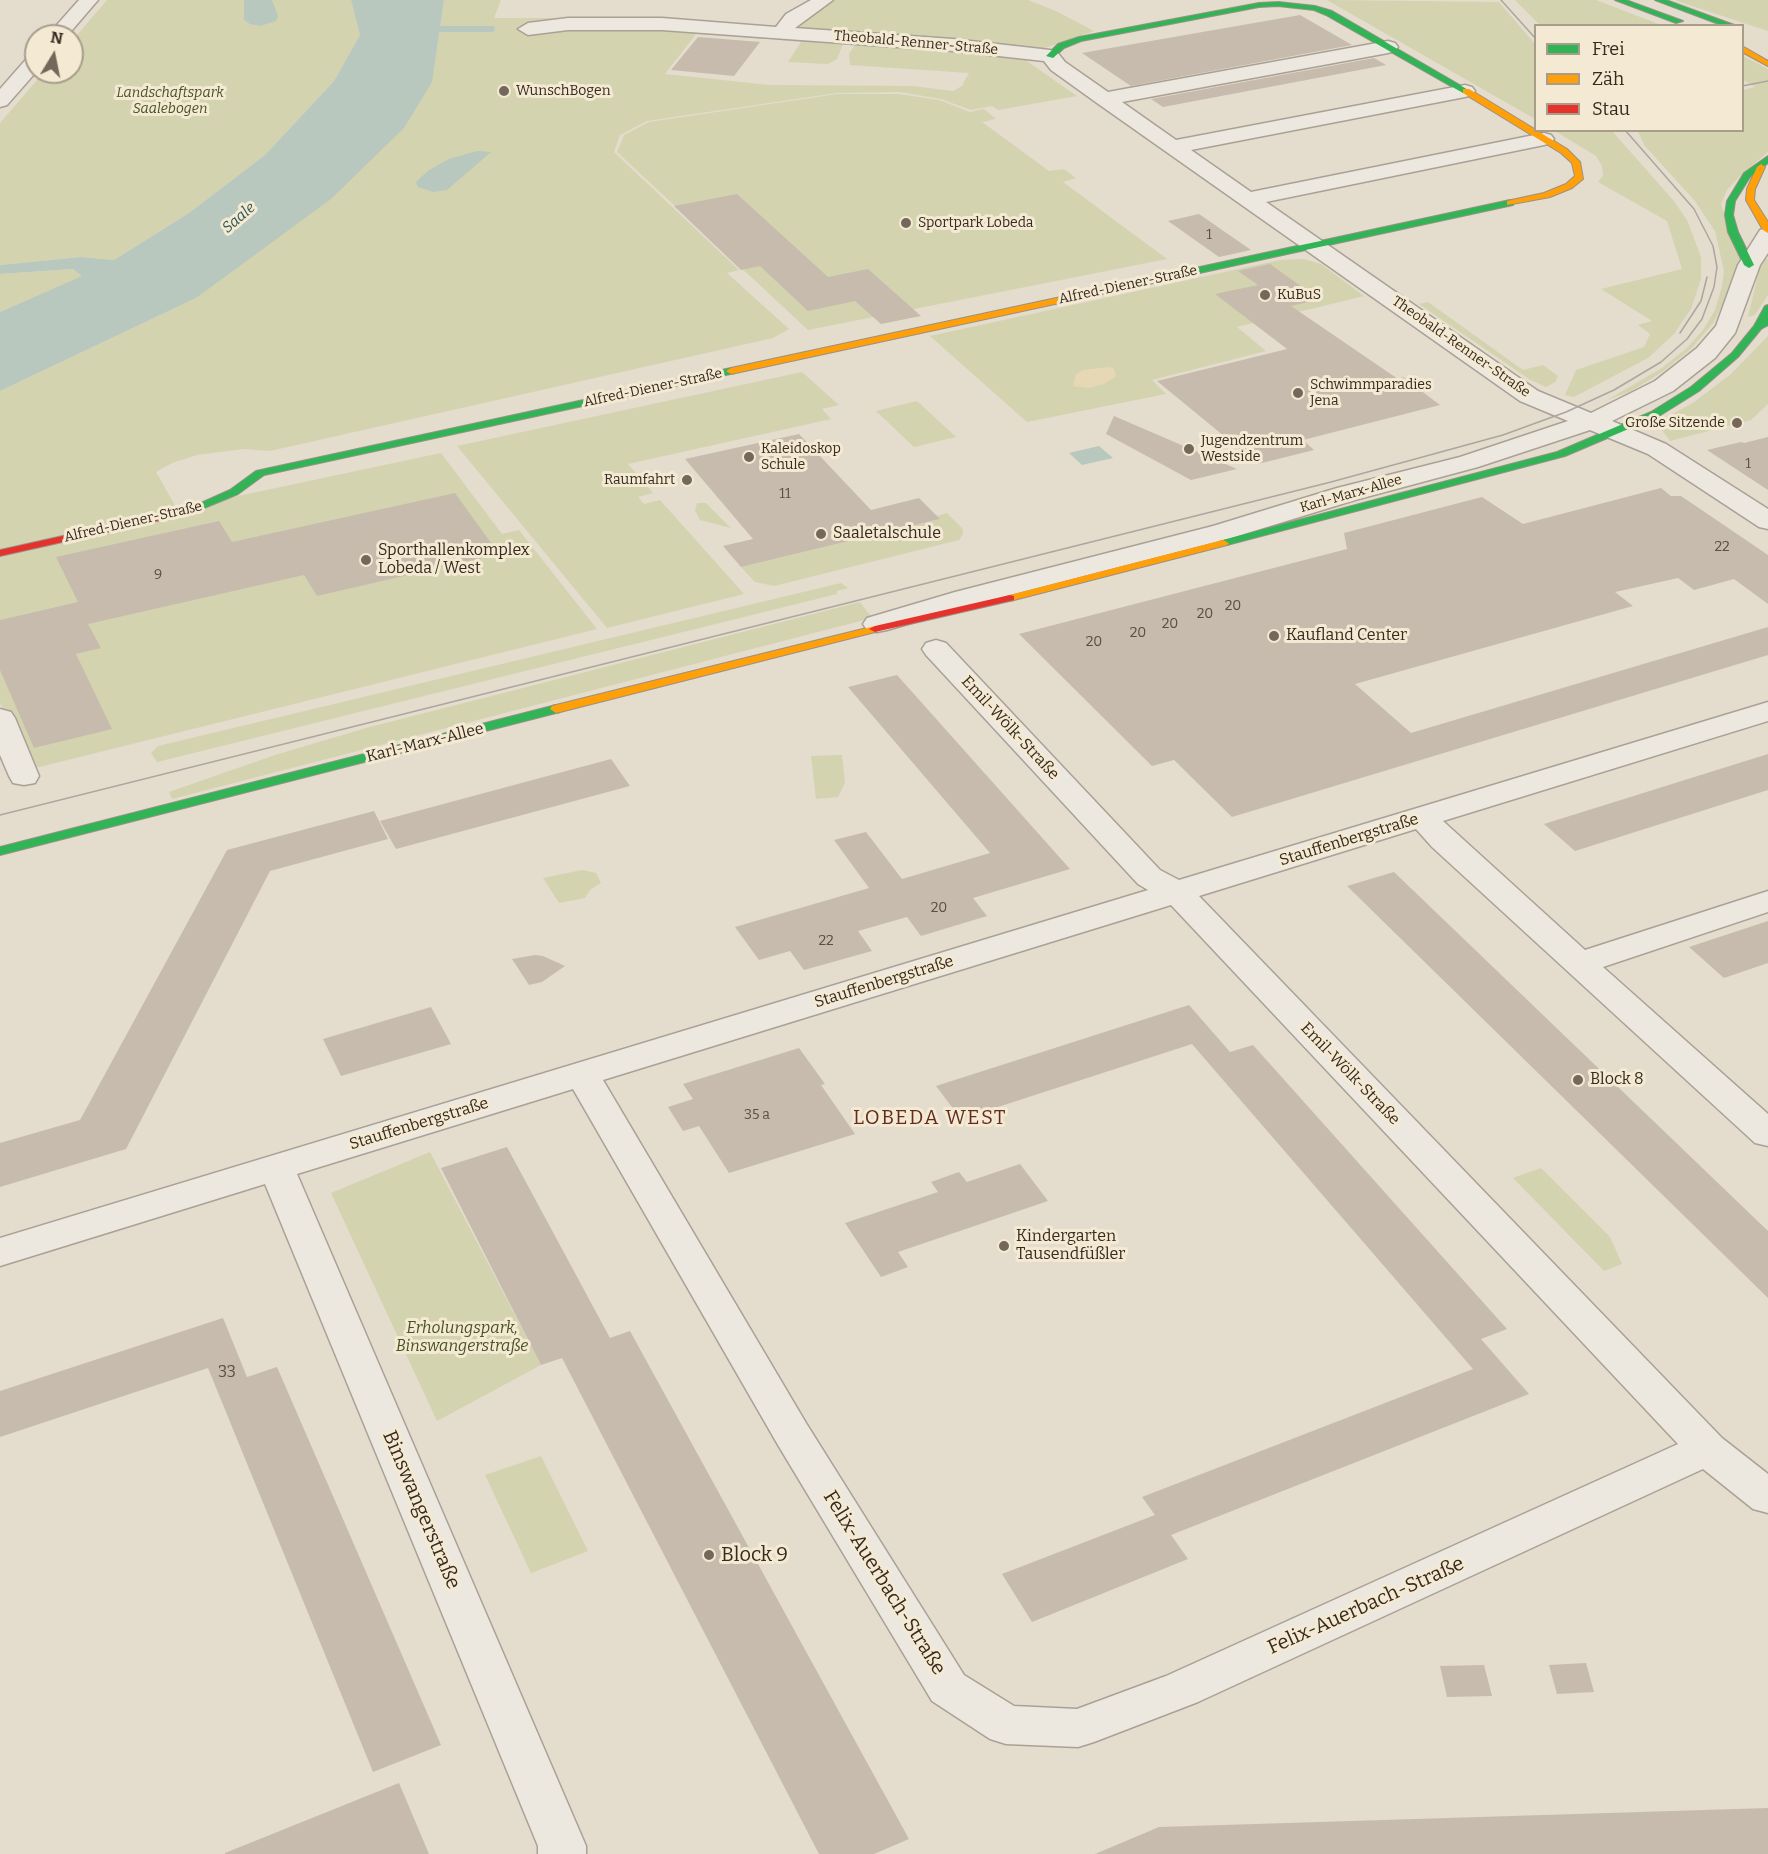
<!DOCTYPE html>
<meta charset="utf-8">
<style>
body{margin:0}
#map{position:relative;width:1768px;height:1854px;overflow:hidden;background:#e4dccd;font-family:Bitter,serif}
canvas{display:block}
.legend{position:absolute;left:1534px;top:24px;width:210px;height:108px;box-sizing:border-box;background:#f4ead3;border:2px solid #a89d8b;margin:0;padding:8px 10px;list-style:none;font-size:18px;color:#372a1e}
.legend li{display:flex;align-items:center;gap:12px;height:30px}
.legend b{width:30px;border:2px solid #a89d8b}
.north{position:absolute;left:24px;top:24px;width:60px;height:60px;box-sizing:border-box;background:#f4ead3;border:2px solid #a89d8b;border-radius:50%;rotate:10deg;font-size:16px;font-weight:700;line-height:24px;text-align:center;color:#372a1e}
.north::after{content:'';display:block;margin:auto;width:21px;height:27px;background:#74685b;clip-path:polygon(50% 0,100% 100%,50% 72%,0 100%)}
</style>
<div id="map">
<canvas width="1768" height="1854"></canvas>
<ul class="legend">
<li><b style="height:8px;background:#30b455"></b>Frei</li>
<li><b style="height:8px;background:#ff9f0a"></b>Zäh</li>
<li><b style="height:8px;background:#e5322d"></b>Stau</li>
</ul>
<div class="north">N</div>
</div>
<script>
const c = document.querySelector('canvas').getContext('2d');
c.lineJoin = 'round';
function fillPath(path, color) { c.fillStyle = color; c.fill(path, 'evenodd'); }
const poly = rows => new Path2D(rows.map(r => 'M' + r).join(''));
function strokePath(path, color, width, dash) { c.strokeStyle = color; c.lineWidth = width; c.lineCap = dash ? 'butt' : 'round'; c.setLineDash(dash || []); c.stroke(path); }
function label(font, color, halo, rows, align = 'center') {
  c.font = font + ' Bitter,serif'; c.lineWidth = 6; c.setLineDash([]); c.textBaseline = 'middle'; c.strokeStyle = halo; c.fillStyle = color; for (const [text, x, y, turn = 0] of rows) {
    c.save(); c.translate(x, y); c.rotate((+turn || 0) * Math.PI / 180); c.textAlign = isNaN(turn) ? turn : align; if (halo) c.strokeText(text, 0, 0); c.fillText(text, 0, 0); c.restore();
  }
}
const green = poly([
 [107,0,351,0,360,35,334,81,265,155,189,213,114,260,81,257,0,265,0,123,44,72,72,72,72,41],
 [444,0,501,0,494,18,583,18,768,33,764,39,696,34,665,74,769,85,912,86,953,91,962,86,969,73,850,65,849,54,855,45,862,43,1021,57,1077,96,998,110,992,106,971,110,941,99,900,92,837,93,647,121,620,135,614,152,739,270,727,273,789,329,773,338,270,451,244,449,197,455,172,463,156,472,177,509,441,453,502,534,519,530,597,629,27,770,0,702,0,391,196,298,436,52],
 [827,0,1028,0,1058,12,1094,31,1039,50,808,31,796,25],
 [1327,0,1499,2,1535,44,1535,119],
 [1515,0,1596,0,1661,25,1540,25],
 [1675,0,1768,0,1768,31,1686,4],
 [780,37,842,41,843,44,837,59,828,64,788,62,801,42,778,40],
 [1743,56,1768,69,1768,152,1738,178,1727,190,1721,204,1740,261,1733,283,1714,322,1691,349,1661,373,1631,391,1607,400,1662,368,1687,348,1703,330,1715,310,1722,286,1724,271,1715,231,1695,201,1644,145,1638,131,1742,130,1743,90,1755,87,1743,80],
 [837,94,899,94,939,100,970,112,984,109,996,119,982,122,1049,171,1064,169,1076,178,1063,182,1167,259,808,330,617,152,624,135,649,122],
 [1555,131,1612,131,1674,201,1687,220,1701,257,1701,279,1691,309,1674,334,1648,358,1574,397,1565,395,1576,370,1644,347,1650,334,1638,325,1652,321,1601,289,1682,269,1667,221,1598,182,1603,176,1602,166,1596,156],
 [1762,258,1768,259,1768,295,1755,315,1748,317],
 [1304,259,1321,264,1364,296,1237,327,1266,351,1152,380,1166,394,1027,422,930,336,1280,260],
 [73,269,83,276,0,312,0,274],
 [1428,302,1523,370,1543,365,1558,376,1555,382,1546,387,1529,379,1419,304],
 [1768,336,1768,404,1751,420,1670,441,1660,427,1663,419,1693,403,1731,374],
 [802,372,839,405,822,409,831,419,628,464,653,493,638,497,644,504,660,500,744,594,607,628,457,446],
 [917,401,956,437,914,447,876,411],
 [697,503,706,503,731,528,700,520,695,511],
 [947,513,963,529,963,534,959,540,774,586,755,582,741,567,940,519,937,516],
 [841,583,848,588,837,591,837,594,157,762,151,753,158,746],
 [860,602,872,618,172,799,169,792,275,755,366,728],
 [842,755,845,783,838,797,816,799,811,756],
 [582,870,596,873,601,883,590,890,585,898,559,903,543,878],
 [430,1152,541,1365,437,1421,331,1193],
 [1541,1168,1610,1237,1622,1264,1604,1271,1513,1178],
 [541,1456,588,1551,531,1573,485,1475]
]);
const sand = poly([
 [1110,367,1114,369,1116,376,1104,384,1089,388,1073,386,1076,374,1083,370]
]);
const water = poly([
 [244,0,272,0,278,16,276,21,260,26,250,24,244,20],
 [351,0,444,0,432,82,404,128,331,199,196,298,0,391,0,312,82,276,73,269,0,274,0,265,81,257,114,260,189,213,265,155,334,81,360,35],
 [477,151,491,152,447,190,433,192,418,187,416,182,429,170,449,159],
 [1099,446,1113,458,1082,465,1069,453]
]);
const stream = poly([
 [428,29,492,29]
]);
const building = poly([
 [1300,15,1352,45,1131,86,1082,53],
 [698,37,760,42,734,76,671,70],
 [1374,58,1386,65,1163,107,1151,99],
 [737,194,828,277,868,269,921,316,881,324,855,301,808,311,760,266,741,270,674,206],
 [1199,214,1251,250,1219,257,1168,221],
 [1270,264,1316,297,1310,298,1313,301,1291,306,1398,379,1403,377,1440,405,1303,440,1314,450,1258,464,1157,381,1287,349,1215,294,1258,285,1238,271],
 [1114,416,1237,469,1191,480,1106,434],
 [799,434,871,510,919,498,940,519,741,567,723,546,753,539,685,459],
 [1768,437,1768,490,1707,450,1741,442,1744,443],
 [1661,488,1671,496,1681,496,1768,555,1768,604,1734,579,1694,590,1678,578,1615,592,1633,606,1355,684,1411,733,1768,627,1768,655,1232,817,1174,760,1152,766,1019,634,1347,549,1344,533,1482,497,1523,524],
 [455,493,499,554,317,596,304,575,88,624,101,648,76,654,112,729,34,748,0,670,0,620,78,602,56,557,219,521,232,542],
 [897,675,1070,869,973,898,987,916,921,936,907,917,858,931,872,951,804,970,790,951,759,960,735,927,869,888,834,840,866,832,902,879,990,853,848,687],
 [1768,754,1768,790,1575,851,1544,824],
 [611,759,630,786,396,849,380,821],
 [374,811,388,839,270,871,126,1149,0,1187,0,1143,80,1120,227,850],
 [1394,872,1768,1231,1768,1298,1347,886],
 [1768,921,1768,963,1724,978,1689,947],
 [535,955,543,956,565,966,542,982,529,985,512,959],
 [1189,1005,1230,1052,1253,1045,1507,1329,1481,1339,1529,1394,1171,1535,1188,1559,1032,1622,1002,1574,1155,1515,1142,1497,1473,1369,1192,1044,961,1119,936,1086],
 [431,1007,451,1044,341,1076,323,1039],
 [799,1048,825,1084,821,1085,855,1134,729,1173,699,1126,683,1131,668,1107,693,1099,683,1084],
 [507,1147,610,1338,630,1331,909,1839,874,1854,819,1854,562,1358,541,1365,441,1168],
 [1020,1164,1048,1201,898,1252,908,1267,881,1277,845,1223,938,1192,931,1182,959,1172,967,1182],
 [223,1318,247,1377,277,1367,441,1745,373,1772,208,1368,0,1437,0,1391],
 [1586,1663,1594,1692,1557,1694,1549,1665],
 [1484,1665,1492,1696,1447,1697,1440,1666],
 [399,1783,429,1854,225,1854,225,1853],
 [1768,1808,1768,1854,1095,1854,1159,1827]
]);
const street = poly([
 [79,0,98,0,67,36,47,36,79,0],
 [811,0,833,0,795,28,953,39,1050,50,1057,52,1065,62,1108,92,1388,41,1395,43,1398,47,1395,51,1388,53,1122,102,1176,140,1465,85,1472,87,1475,91,1472,95,1465,97,1191,150,1251,192,1544,133,1551,135,1554,139,1551,143,1544,145,1266,202,1538,391,1591,413,1655,381,1697,348,1716,326,1738,265,1760,230,1768,228,1768,253,1760,265,1735,333,1715,358,1673,391,1612,421,1666,444,1768,509,1768,529,1759,527,1648,454,1590,430,1478,467,1355,500,1231,538,975,604,887,630,877,632,867,630,863,624,867,618,955,592,1213,526,1337,488,1460,457,1568,421,1520,401,1097,103,1051,70,1044,61,953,51,662,30,568,30,528,35,518,29,528,23,568,18,662,18,776,27,786,14,811,0],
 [36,54,36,72,7,105,0,107,0,89,29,56,36,54],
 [936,640,946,643,1160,870,1179,880,1768,702,1768,721,1443,821,1585,950,1768,891,1768,912,1603,967,1768,1114,1768,1146,1755,1143,1432,847,1416,829,1199,896,1722,1438,1768,1474,1768,1513,1753,1509,1703,1469,1198,1702,1094,1742,1078,1747,1006,1744,990,1739,932,1701,778,1445,573,1089,297,1174,586,1846,586,1854,538,1854,538,1846,265,1184,0,1266,0,1238,1148,890,1138,884,926,655,922,649,926,643,936,640],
 [1171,905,1678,1444,1166,1676,1077,1709,1014,1706,964,1675,806,1423,603,1080,1171,905],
 [0,709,11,712,15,718,39,776,35,783,24,785,13,783,9,776,0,755,0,709]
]);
const fast = poly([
 [1615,0,1626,0,1683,21,1676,23,1615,0],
 [1655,0,1666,0,1737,26,1724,26,1655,0],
 [1278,2,1315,6,1332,11,1470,91,1463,93,1326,15,1314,10,1278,6,1259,7,1081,41,1064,48,1053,58,1046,56,1058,44,1079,37,1259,3,1278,2],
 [1768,156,1768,163,1750,177,1735,201,1733,215,1738,232,1754,265,1749,268,1744,265,1728,232,1725,215,1727,201,1744,173,1768,156],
 [1510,200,1513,201,1513,205,1075,300,1070,297,1075,294,1510,200],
 [1768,305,1768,325,1761,329,1738,357,1699,391,1659,416,1565,456,1227,545,1219,545,1217,543,1219,541,1557,452,1651,412,1691,387,1732,353,1754,326,1765,306,1768,305],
 [731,368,736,371,735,373,264,475,238,494,192,513,188,514,183,511,230,490,256,471,731,368],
 [556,705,562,709,560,712,0,855,0,847,556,705]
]);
const slow = poly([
 [1742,46,1768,61,1768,66,1742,52,1742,46],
 [1463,89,1469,89,1567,149,1580,162,1583,179,1572,188,1550,197,1507,205,1507,201,1544,193,1566,184,1575,176,1572,163,1561,153,1463,93,1463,89],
 [1761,164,1765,167,1755,189,1754,200,1768,222,1768,233,1763,230,1746,200,1747,189,1757,167,1761,164],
 [1075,294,1080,297,1078,299,731,374,726,371,731,368,1075,294],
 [1223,540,1229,543,1227,545,1010,601,1004,598,1006,596,1223,540],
 [875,626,881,629,879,631,556,713,550,709,552,706,875,626]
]);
const jam = poly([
 [188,508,193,511,192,513,0,556,0,550,188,508],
 [1010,595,1014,596,1014,600,875,632,869,629,875,626,1010,595]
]);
const tram = poly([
 [1501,0,1536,39],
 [1742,86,1768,81],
 [1680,333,1701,301,1707,277],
 [0,815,1331,482,1503,435,1566,412,1614,390,1661,362,1687,339,1702,319,1714,287,1717,267,1713,246,1694,209,1625,130]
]);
const markers = [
 [504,91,6,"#74685b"],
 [906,223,6,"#74685b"],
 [1265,295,6,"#74685b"],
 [1298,393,6,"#74685b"],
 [1737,423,6,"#74685b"],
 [1189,449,6,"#74685b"],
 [749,457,6,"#74685b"],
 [687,480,6,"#74685b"],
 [821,534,6,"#74685b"],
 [366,560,6,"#74685b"],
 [1274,636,6,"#74685b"],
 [1578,1080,6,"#74685b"],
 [1004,1246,6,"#74685b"],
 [709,1555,6,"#74685b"]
];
const farStreetnames = [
 ["Theobald-Renner-Straße",916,43,5],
 ["Alfred-Diener-Straße",1128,285,-12],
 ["Theobald-Renner-Straße",1461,347,35],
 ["Alfred-Diener-Straße",653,388,-12],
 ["Karl-Marx-Allee",1351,494,-16],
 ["Alfred-Diener-Straße",133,522,-13]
];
const farPoinames = [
 ["WunschBogen",516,91],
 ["Sportpark Lobeda",918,223],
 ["KuBuS",1277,295],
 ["Schwimmparadies",1310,385],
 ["Jena",1310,401],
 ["Große Sitzende",1725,423,"right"],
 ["Jugendzentrum",1201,441],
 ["Westside",1201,457],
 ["Kaleidoskop",761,449],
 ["Schule",761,465],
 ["Raumfahrt",675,480,"right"]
];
const farParknames = [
 ["Landschaftspark",170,93],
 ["Saalebogen",170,109]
];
const numberNames = [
 ["1",1209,235],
 ["1",1748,464],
 ["11",785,494],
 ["22",1722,547],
 ["9",158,575],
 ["20",1233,606],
 ["20",1205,614],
 ["20",1170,624],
 ["20",1138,633],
 ["20",1094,642],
 ["20",939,908],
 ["22",826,941],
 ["35 a",757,1115]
];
const farWaternames = [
 ["Saale",239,218,-41]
];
const poiNames = [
 ["Saaletalschule",833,534],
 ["Sporthallenkomplex",378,551],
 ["Lobeda / West",378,569],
 ["Kaufland Center",1286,636],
 ["Block 8",1590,1080],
 ["Kindergarten",1016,1237],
 ["Tausendfüßler",1016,1255]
];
const streetNames = [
 ["Emil-Wölk-Straße",1010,728,47],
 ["Karl-Marx-Allee",425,743,-14],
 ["Stauffenbergstraße",1349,840,-17],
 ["Stauffenbergstraße",884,982,-17],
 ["Emil-Wölk-Straße",1350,1074,46],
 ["Stauffenbergstraße",419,1124,-17]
];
const parkNames = [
 ["Erholungspark,",462,1329],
 ["Binswangerstraße",462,1347]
];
const nearNumbernames = [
 ["33",227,1373]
];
const quarterNames = [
 ["LOBEDA WEST",930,1118]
];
const nearStreetnames = [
 ["Binswangerstraße",421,1510,67],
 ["Felix-Auerbach-Straße",884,1583,58],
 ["Felix-Auerbach-Straße",1366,1606,-24]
];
const nearPoinames = [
 ["Block 9",721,1555]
];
fillPath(green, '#d3d3b0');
fillPath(sand, '#e6d8b5');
fillPath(water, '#b8c8be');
strokePath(stream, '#b8c8be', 6);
fillPath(building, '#c7bbae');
strokePath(street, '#a9a196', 3);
strokePath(fast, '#999186', 2);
strokePath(slow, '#999186', 2);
strokePath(jam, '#999186', 2);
fillPath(street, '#ece7df');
fillPath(fast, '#30b455');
fillPath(slow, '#ff9f0a');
fillPath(jam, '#e5322d');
strokePath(tram, '#aba69f', 1.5);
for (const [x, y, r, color] of markers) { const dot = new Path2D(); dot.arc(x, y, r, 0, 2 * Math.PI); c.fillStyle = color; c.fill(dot); strokePath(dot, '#f4ead3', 2); }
label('14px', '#372a1e', '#f4ead3', farStreetnames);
label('14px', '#372a1e', '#f4ead3', farPoinames, 'left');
label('italic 14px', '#485325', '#f4ead3', farParknames);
label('14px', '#5b4e42', null, numberNames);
label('italic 15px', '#2e5653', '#f4ead3', farWaternames);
label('16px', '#372a1e', '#f4ead3', poiNames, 'left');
label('16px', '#372a1e', '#f4ead3', streetNames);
label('italic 16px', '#485325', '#f4ead3', parkNames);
label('16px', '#5b4e42', null, nearNumbernames);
c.letterSpacing = '1.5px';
label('20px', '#622c1f', '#f4ead3', quarterNames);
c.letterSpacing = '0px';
label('20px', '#372a1e', '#f4ead3', nearStreetnames);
label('20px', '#372a1e', '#f4ead3', nearPoinames, 'left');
</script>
